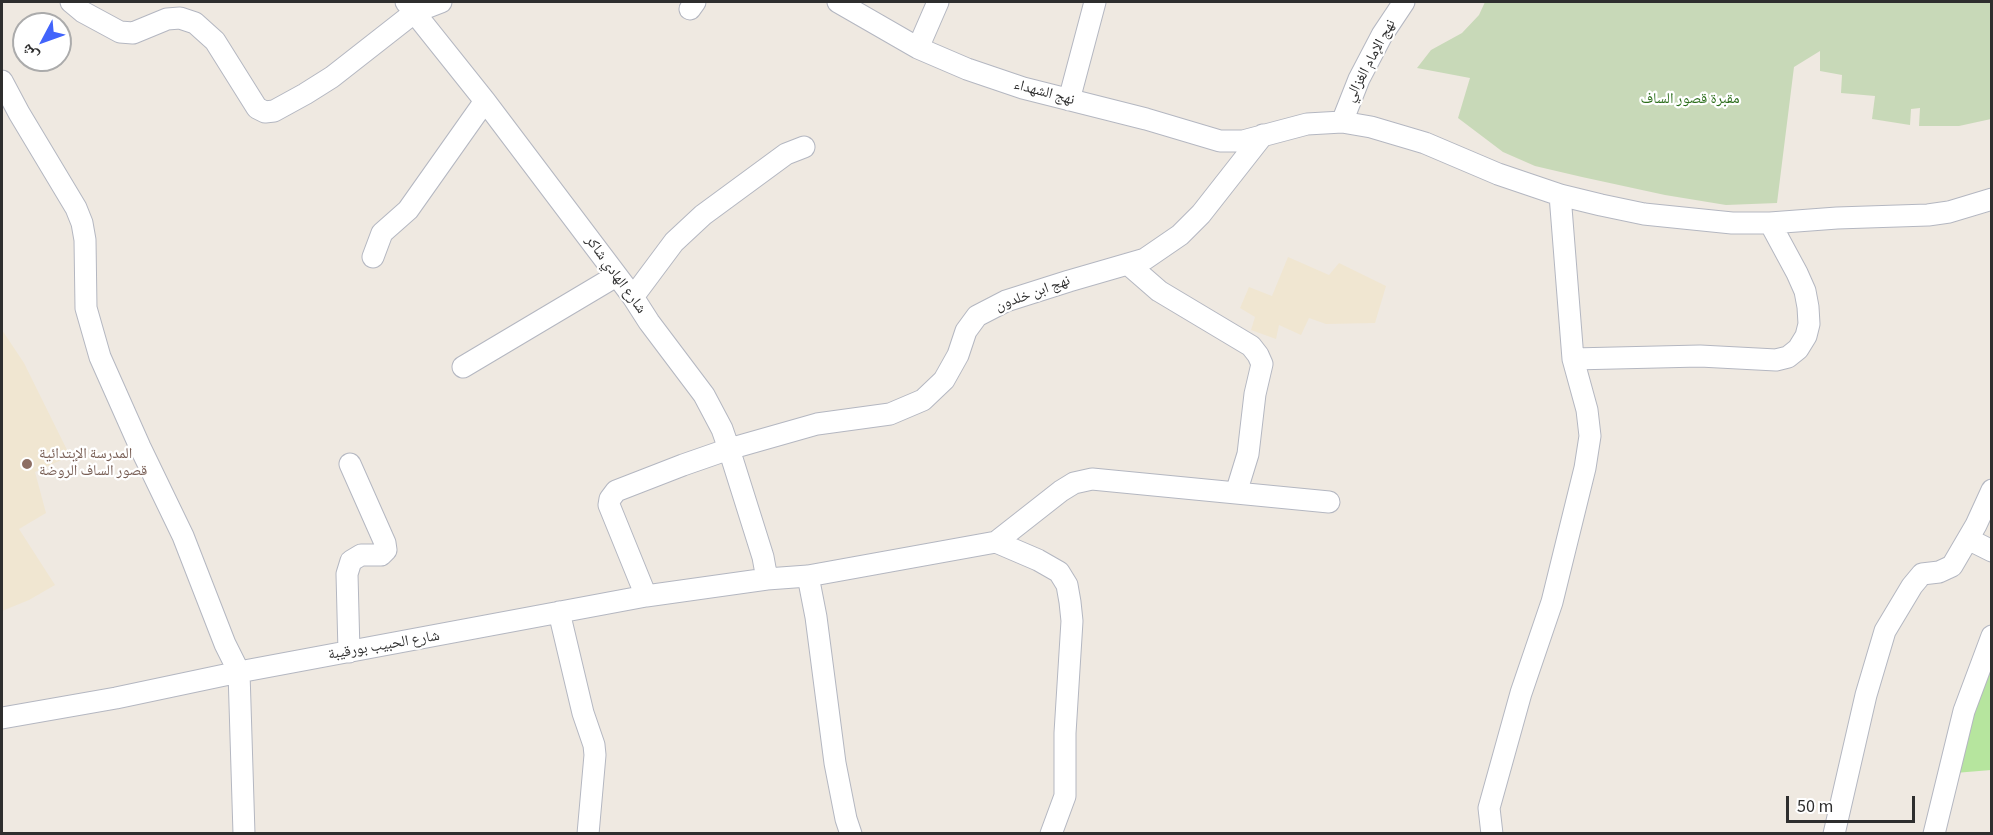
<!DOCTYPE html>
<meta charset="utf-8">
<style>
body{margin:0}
#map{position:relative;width:1993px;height:835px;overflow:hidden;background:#efe9e1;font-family:"Source Sans 3","Noto Naskh Arabic",sans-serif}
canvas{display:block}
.frame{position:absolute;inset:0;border:3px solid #2e2e2e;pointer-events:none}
.north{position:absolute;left:12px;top:12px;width:60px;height:60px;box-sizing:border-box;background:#fff;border:2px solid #ababab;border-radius:50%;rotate:229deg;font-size:16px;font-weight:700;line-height:24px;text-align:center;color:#2e2e2e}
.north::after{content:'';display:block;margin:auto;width:21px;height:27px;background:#4264fb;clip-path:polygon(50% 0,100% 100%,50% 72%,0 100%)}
.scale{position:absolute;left:1786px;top:796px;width:129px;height:27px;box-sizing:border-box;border:3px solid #2e2e2e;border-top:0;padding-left:8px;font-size:18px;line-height:21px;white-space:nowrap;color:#2e2e2e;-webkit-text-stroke:4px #fff;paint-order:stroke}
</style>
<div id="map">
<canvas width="1993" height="835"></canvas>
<div class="frame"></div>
<div class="north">ش</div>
<div class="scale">50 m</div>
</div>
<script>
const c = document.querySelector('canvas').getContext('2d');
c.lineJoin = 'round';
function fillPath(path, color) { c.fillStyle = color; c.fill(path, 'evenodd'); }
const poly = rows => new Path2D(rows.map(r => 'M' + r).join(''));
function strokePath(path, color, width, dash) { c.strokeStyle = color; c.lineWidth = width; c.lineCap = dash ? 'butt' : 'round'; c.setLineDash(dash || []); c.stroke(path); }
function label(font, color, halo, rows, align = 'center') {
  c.font = font + ' "Source Sans 3","Noto Naskh Arabic",sans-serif'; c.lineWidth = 4.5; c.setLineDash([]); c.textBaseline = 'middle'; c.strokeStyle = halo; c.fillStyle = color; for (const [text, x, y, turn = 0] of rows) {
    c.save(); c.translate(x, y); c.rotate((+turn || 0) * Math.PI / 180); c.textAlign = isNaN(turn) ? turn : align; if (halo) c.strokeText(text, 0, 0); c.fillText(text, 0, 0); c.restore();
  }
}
const education = poly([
 [1288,257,1329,275,1339,263,1386,286,1375,323,1326,324,1309,318,1301,335,1279,325,1276,339,1251,330,1255,317,1240,308,1249,287,1272,296],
 [2,330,24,363,70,456,35,472,46,513,19,529,55,585,29,600,2,611]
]);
const green = poly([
 [1991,654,1991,770,1955,773]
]);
const cemetery = poly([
 [1485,2,1991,2,1991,119,1959,126,1919,126,1920,108,1911,109,1910,125,1872,119,1875,96,1841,93,1842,75,1820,71,1820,51,1794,67,1777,203,1726,205,1665,195,1582,177,1535,166,1503,152,1458,118,1470,78,1417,68,1431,50,1462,33,1479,15]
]);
const minor = poly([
 [71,2,83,12,120,32,133,33,167,19,180,18,195,23,215,41,257,108,265,112,274,111,305,94,332,77,415,12,441,2],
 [406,2,485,101,633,297,649,322,704,395,722,429,729,449,763,557,767,579],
 [838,2,918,48,967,69,1023,88,1146,119,1220,141,1243,141,1307,124,1342,122,1371,127,1425,143,1498,174,1560,195,1601,205,1644,214,1732,223,1770,223,1837,218,1928,215,1949,212,1992,199],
 [690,9,695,2],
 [918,48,938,2],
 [2,81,19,113,76,208,82,223,85,240,86,308,100,357,140,447,183,536,225,644,239,672,244,834],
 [1069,100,1095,2],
 [1342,122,1359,79,1382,35,1404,2],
 [373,257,382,233,408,210,485,101],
 [1128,264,1159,291,1251,346,1258,355,1262,364,1255,394,1248,454,1236,493],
 [633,297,674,242,703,215,786,154,804,147],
 [1573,359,1700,356,1776,360,1788,357,1798,349,1806,336,1809,324,1808,307,1805,291,1797,273,1770,223],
 [463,367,616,276],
 [1968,539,1992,551],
 [996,542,1038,560,1059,572,1067,585,1070,602,1072,621,1065,733,1065,796,1051,834],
 [808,576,816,617,835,763,846,819,851,834],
 [646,596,609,505,610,499,616,491,683,465,729,449,817,424,890,414,923,400,944,380,958,355,966,331,977,316,1006,301,1069,281,1145,259,1180,235,1201,214,1263,135],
 [559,612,583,713,594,745,595,755,588,834],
 [349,652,347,574,351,561,361,555,381,555,386,550,385,543,350,464],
 [2,718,116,698,239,672,646,596,767,579,808,576,996,542,1061,491,1074,483,1092,479,1329,502],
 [1492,834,1489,808,1521,693,1552,602,1585,468,1590,436,1587,410,1573,359,1560,195],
 [1834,834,1866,695,1885,631,1912,586,1922,574,1939,572,1952,566,1976,525,1992,490],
 [1934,834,1964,711,1992,636]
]);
const markers = [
 [27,464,6,"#8d6e63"]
];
const streetNames = [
 ["نهج الإمام الغزالي",1371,61,-62],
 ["نهج الشهداء",1044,93,15],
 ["شارع الهادي شاكر",615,275,54],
 ["نهج ابن خلدون",1033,294,-20],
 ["شارع الحبيب بورقيبة",384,646,-10]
];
const parkNames = [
 ["مقبرة قصور الساف",1690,100]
];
const educationNames = [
 ["المدرسة الإبتدائية",39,455],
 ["قصور الساف الروضة",39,472]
];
fillPath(education, '#f0e6d1');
fillPath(green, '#b6e59e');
fillPath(cemetery, '#c8d9b8');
strokePath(minor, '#b4b7c1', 23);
strokePath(minor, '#fff', 21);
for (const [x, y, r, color] of markers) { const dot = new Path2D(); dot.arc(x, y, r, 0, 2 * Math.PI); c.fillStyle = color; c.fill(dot); strokePath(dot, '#fff', 2); }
label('15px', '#2e2e2e', '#fff', streetNames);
label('15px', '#2c6e1b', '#fff', parkNames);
label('15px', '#785e54', '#fff', educationNames, 'left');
</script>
